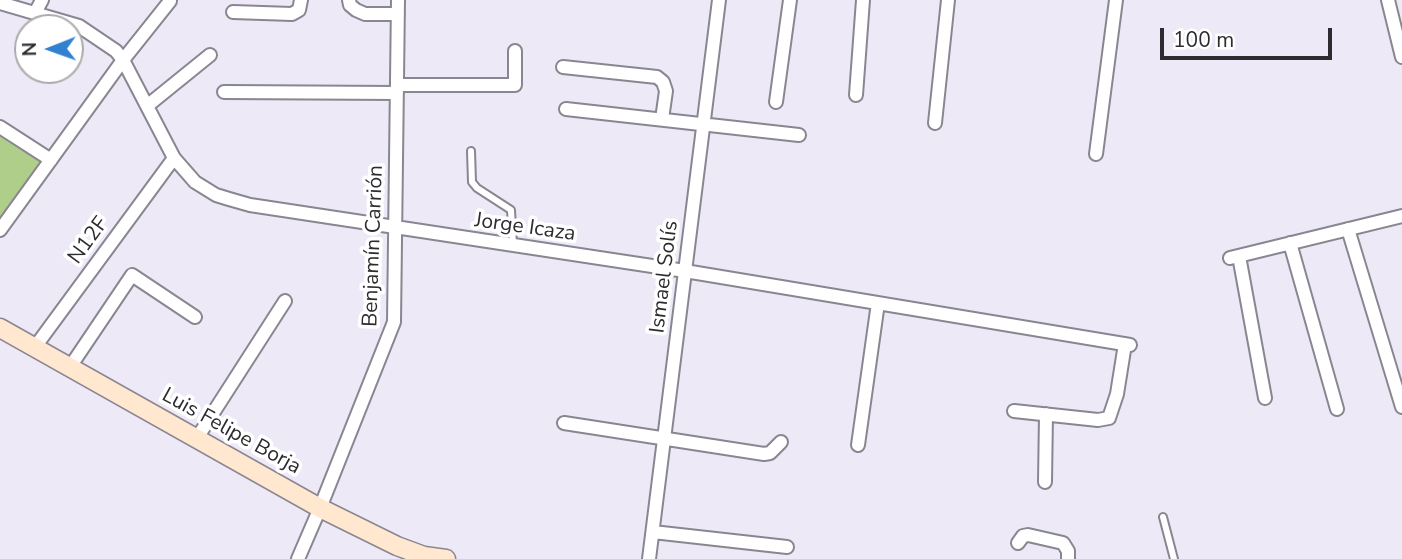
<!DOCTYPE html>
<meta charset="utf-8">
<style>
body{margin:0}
#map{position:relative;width:1402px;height:559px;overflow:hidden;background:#eee9f6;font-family:"Nunito Sans",sans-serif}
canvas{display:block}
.north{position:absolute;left:14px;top:14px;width:70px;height:70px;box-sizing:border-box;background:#fff;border:2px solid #abaaac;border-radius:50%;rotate:269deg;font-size:19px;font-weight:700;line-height:28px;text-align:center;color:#2c2b2f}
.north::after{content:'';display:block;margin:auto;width:24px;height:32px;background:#3280d0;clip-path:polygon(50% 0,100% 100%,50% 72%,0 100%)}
.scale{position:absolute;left:1160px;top:28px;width:172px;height:32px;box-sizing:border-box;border:4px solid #2c2b2f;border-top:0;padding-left:9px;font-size:21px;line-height:24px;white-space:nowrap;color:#2c2b2f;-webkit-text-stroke:5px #fff;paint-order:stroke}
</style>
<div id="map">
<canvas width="1402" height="559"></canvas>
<div class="north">N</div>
<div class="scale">100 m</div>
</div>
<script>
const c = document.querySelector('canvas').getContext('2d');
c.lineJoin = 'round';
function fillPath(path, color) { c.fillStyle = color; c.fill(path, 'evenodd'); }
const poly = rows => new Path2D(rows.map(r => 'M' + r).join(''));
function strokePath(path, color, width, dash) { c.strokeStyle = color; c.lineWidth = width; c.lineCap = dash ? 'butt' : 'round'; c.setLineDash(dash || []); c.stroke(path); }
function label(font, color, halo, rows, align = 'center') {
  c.font = font + ' "Nunito Sans",sans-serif'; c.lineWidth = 7; c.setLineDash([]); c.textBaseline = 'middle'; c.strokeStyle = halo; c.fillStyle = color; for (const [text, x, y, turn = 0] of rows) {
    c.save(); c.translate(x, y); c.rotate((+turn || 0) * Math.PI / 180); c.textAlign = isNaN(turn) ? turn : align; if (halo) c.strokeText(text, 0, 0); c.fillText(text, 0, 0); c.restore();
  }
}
const green = poly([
 [0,133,44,161,0,221]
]);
const lane = poly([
 [471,151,472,182,477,188,511,210,513,244],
 [1163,517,1174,559]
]);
const street = poly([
 [349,0,350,5,356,10,365,14,398,14],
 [1388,0,1402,57],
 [0,3,79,26,116,51,123,60,174,158,195,182,216,195,229,199,250,205,685,271,1130,345],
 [233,12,292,14,299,10,301,0],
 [35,13,42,0],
 [563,67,657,77,663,82,666,91,662,119],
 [397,85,515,85,515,51],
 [224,92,397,93],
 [856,95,863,0],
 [776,102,790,0],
 [147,106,210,55],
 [566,109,799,135],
 [935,123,948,0],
 [0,127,51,160],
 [1096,154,1116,0],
 [1348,229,1402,407],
 [0,230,123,60,170,1],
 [1290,243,1337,409],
 [1239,256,1265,398],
 [1230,258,1402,216],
 [35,347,174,158],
 [70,367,132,275,195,317],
 [1014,411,1098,420,1109,418,1117,394,1125,344],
 [564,423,764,454,770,453,781,442],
 [197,438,285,301],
 [858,445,878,303],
 [1045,482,1046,414],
 [653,532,787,547],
 [1018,543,1023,536,1028,535,1063,543,1068,551,1068,559],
 [298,559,320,508,394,322,398,0],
 [649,559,719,0]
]);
const secondary = poly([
 [0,328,320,508,397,546,424,556,446,559]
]);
const streetNames = [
 ["Jorge Icaza",525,228,8],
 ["N12F",89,241,-54],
 ["Benjamín Carrión",374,246,-88],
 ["Ismael Solís",665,277,-83],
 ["Luis Felipe Borja",231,432,29]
];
fillPath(green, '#afce89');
strokePath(lane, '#8a8691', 10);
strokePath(street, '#8a8691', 16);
strokePath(secondary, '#8a8691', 21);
strokePath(lane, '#fff', 6);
strokePath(street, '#fff', 12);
strokePath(secondary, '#ffe7d0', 18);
label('21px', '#2c2b2f', '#fff', streetNames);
</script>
